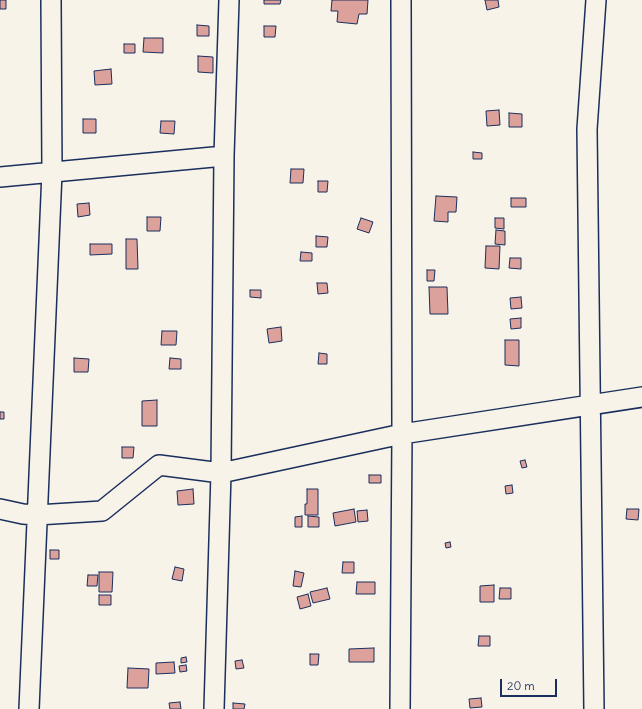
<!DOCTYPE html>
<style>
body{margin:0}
#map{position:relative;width:642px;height:709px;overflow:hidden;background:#f7f3e8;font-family:Delius,sans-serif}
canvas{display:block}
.scale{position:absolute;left:500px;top:679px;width:57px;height:18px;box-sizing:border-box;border:2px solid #1b2f5e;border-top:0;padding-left:5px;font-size:12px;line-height:14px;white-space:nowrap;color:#1b2f5e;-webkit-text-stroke:3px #f7f3e8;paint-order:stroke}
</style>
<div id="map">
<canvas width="642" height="709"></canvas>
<div class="scale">20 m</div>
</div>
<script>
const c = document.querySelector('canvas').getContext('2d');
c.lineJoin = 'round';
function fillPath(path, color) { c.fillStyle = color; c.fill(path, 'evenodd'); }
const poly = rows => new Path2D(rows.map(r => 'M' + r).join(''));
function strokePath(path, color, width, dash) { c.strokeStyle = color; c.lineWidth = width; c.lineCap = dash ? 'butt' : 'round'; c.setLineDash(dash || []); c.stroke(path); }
const building = poly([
 [0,0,6,0,6,9,0,9,0,0],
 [264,0,281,0,280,4,264,4,264,0],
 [332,0,368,0,367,14,359,14,357,24,337,22,338,11,331,11,332,0],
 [485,0,498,0,499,7,487,10,485,0],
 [197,25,209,26,209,36,197,36,197,25],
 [264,26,276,26,275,37,264,37,264,26],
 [144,38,163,38,163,53,143,52,144,38],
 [124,44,135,44,135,53,124,53,124,44],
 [198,56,213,57,213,73,198,72,198,56],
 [111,69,112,84,95,85,94,71,111,69],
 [499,110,500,125,487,126,486,111,499,110],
 [509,113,522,114,522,127,509,127,509,113],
 [83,119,96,119,96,133,83,133,83,119],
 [161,121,175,121,174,134,160,133,161,121],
 [473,152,482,153,482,159,473,159,473,152],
 [291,169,304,169,303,183,290,183,291,169],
 [318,181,328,181,327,192,318,192,318,181],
 [436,196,457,197,456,212,448,212,448,222,434,221,436,196],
 [511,198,526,198,526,207,511,207,511,198],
 [89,203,90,215,78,217,77,204,89,203],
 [147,217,161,217,160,231,147,231,147,217],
 [361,218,373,222,369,233,357,229,361,218],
 [495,218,504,218,504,229,495,228,495,218],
 [496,230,505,231,505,245,495,244,496,230],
 [316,236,328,237,327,247,316,247,316,236],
 [126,239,137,239,138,269,126,269,126,239],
 [90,244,112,244,112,254,90,255,90,244],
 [486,246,500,246,499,269,485,268,486,246],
 [301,252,312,253,312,261,300,261,301,252],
 [510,258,521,258,521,269,509,268,510,258],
 [427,270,435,270,434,281,427,281,427,270],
 [317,283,327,283,328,293,318,294,317,283],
 [429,287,447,287,448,314,430,314,429,287],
 [250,290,261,290,261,298,250,297,250,290],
 [521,297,522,308,511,309,510,298,521,297],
 [521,318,521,328,511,329,510,319,521,318],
 [281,327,282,341,269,343,267,329,281,327],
 [162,331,177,331,176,345,161,345,162,331],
 [505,340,519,340,519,366,505,365,505,340],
 [319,353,327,354,327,364,318,364,319,353],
 [74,358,89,359,88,372,74,372,74,358],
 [170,358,181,359,181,369,169,369,170,358],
 [157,400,157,426,142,426,142,401,157,400],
 [0,412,4,412,4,419,0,419,0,412],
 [122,447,134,447,133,458,122,458,122,447],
 [525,460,527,467,522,468,520,461,525,460],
 [369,475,381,475,381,483,369,483,369,475],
 [512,485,513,493,506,494,505,486,512,485],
 [193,489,194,504,178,505,177,491,193,489],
 [307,489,318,489,318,515,305,515,305,504,307,504,307,489],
 [354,509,356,522,335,526,333,513,354,509],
 [627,509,639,509,638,520,626,519,627,509],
 [367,510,368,521,358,522,357,511,367,510],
 [302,516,302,527,295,527,295,517,302,516],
 [308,516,319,517,319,527,308,527,308,516],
 [450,542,451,547,446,548,445,543,450,542],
 [50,550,59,550,59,559,50,559,50,550],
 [343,562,354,562,354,573,342,573,343,562],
 [175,567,184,569,182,581,172,579,175,567],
 [295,571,304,573,301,587,293,586,295,571],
 [99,572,113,572,112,592,99,592,99,572],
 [88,575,98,575,97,586,87,586,88,575],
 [357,582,375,582,375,594,356,594,357,582],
 [494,585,494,602,480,602,480,586,494,585],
 [327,588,330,599,313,603,310,592,327,588],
 [500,588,511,588,511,599,499,599,500,588],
 [308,594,311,606,300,609,297,597,308,594],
 [99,595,111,595,111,605,99,605,99,595],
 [479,636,490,636,490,646,478,646,479,636],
 [374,648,374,662,349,662,349,649,374,648],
 [310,654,319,654,318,665,310,665,310,654],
 [186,657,187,662,181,663,181,658,186,657],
 [242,660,244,668,236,669,235,661,242,660],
 [174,662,175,673,156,674,156,663,174,662],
 [186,665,187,671,180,672,179,666,186,665],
 [128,668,149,669,148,688,127,688,128,668],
 [481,698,482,707,470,708,469,699,481,698],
 [180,702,181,709,170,709,169,703,180,702],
 [233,703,245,704,244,709,233,709,233,703]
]);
const street = poly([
 [0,177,224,156],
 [0,509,23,514,37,515,102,511,159,465,221,473,402,434,642,397],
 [29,709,52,172,51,0],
 [214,709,221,473,224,156,229,0],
 [400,709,402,434,401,0],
 [594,709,587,129,596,0]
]);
fillPath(building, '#dba19a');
strokePath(building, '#1b2f5e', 1);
strokePath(street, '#1b2f5e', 22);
strokePath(street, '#f7f3e8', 19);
</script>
